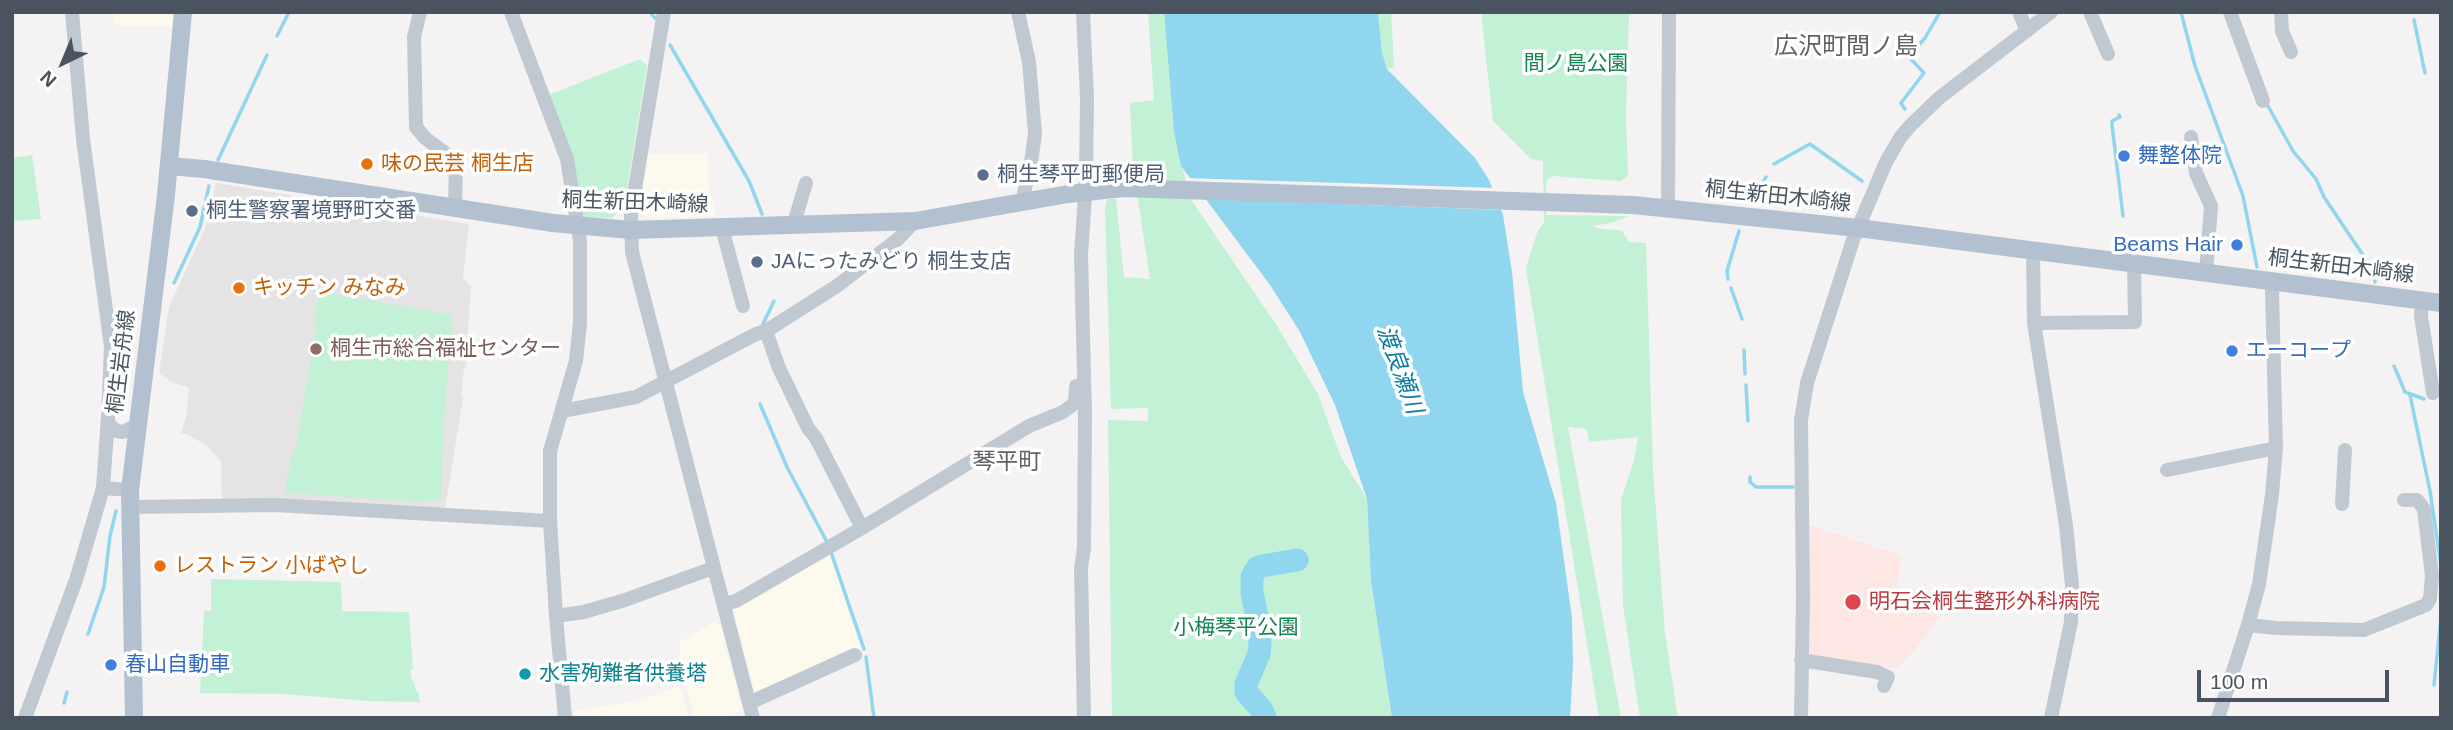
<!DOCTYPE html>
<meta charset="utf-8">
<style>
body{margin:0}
#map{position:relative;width:2453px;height:730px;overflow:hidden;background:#f4f2f2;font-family:Helvetica,sans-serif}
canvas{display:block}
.frame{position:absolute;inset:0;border:14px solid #495460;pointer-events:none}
.north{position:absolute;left:28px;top:28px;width:70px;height:70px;-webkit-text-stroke:5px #fff;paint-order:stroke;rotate:223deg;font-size:19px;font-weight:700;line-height:28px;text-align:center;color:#495460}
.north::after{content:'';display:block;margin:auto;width:24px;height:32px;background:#495460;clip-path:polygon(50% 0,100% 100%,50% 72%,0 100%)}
.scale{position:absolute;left:2197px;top:670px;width:192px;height:32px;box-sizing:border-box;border:4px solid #495460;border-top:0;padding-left:9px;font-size:21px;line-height:24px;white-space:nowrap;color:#495460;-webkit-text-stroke:5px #fff;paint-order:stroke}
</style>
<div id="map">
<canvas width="2453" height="730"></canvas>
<div class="frame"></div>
<div class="north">N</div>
<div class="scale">100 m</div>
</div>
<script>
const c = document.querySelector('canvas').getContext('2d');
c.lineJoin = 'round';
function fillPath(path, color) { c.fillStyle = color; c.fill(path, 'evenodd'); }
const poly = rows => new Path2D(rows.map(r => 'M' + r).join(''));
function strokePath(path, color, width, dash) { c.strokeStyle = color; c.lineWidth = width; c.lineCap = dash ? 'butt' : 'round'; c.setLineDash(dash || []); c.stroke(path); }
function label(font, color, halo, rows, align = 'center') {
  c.font = font + ' Helvetica,"Noto Sans JP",sans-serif'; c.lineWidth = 7; c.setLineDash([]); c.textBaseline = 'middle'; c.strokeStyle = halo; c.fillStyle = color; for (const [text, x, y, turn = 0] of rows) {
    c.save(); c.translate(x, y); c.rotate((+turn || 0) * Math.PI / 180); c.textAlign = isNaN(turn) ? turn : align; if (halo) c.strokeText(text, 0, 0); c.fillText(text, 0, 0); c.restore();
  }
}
const commercial = poly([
 [113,12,174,12,172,27,114,25],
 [708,153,708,181,716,216,647,218,640,209,648,155],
 [829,552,861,649,755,693,733,608],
 [714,622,720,624,742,710,727,718,695,718,678,656,681,654,679,645,683,640],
 [680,686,688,718,575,718,574,711,637,701]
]);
const education = poly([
 [216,183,469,224,463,278,471,286,467,343,469,344,466,368,464,369,461,397,463,398,445,509,222,500,221,461,207,446,189,435,181,433,186,417,189,388,171,382,159,373,169,307,206,226]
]);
const medical = poly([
 [1809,525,1900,555,1896,608,1942,614,1917,647,1896,669,1810,654]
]);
const green = poly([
 [1148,12,1164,12,1174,132,1190,198,1277,326,1318,394,1341,457,1367,499,1371,581,1392,718,1112,718,1108,420,1148,421,1148,408,1111,409,1105,207,1107,199,1116,199,1124,277,1150,279,1133,167,1130,103,1154,100],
 [1378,12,1391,12,1394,67,1387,69,1382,53],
 [1481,12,1629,12,1626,116,1628,176,1621,181,1552,176,1547,180,1546,185,1546,215,1629,216,1611,223,1592,226,1600,229,1618,230,1622,231,1629,242,1646,243,1653,470,1665,634,1678,718,1640,718,1623,605,1621,500,1634,460,1638,437,1589,442,1587,429,1568,427,1621,718,1599,718,1526,268,1537,233,1544,222,1543,161,1531,159,1493,121],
 [640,59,647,66,624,207,612,218,584,217,581,213,546,96],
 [32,155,41,219,12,221,12,158],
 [313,290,452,315,444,423,441,499,428,499,428,502,285,493,292,452,295,452,317,325,314,324,318,298],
 [211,579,341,582,342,611,409,612,413,669,410,670,412,681,414,682,416,691,418,691,420,702,367,701,285,694,200,693,204,611,211,611]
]);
const water = poly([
 [1164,12,1378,12,1382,53,1387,69,1475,158,1489,180,1503,215,1512,272,1523,392,1556,503,1572,618,1573,665,1570,718,1392,718,1371,581,1367,499,1335,405,1300,332,1270,285,1181,166,1174,132]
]);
const pier = poly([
 [1186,178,1496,188,1504,210,1201,199]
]);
const stream = poly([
 [650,12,655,18],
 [2181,12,2195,66,2243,196,2257,267],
 [2414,20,2425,73],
 [277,36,289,12],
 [670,45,749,181,762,214],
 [2268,106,2293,151,2316,179,2324,197,2373,270,2375,282],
 [1905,109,1901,103,1924,73,1909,57,1910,55,1925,38,1940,12],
 [2119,115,2120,117,2112,121,2112,125,2123,216],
 [218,160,267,55],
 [1774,164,1810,144,1862,181],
 [1752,203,1766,177],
 [1728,279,1727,271,1739,231],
 [174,283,200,227,209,186],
 [1731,288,1742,319],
 [762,326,774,301],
 [1744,350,1745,374],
 [2394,366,2405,392,2424,399],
 [1746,385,1748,421],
 [2410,395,2430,491,2441,566],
 [760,404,787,467,827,542],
 [1750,477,1750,482,1756,487,1793,487],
 [831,552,864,649],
 [88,634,104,587,110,536,116,511],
 [866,657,874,718],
 [2434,685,2441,618],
 [64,703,67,692]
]);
const river = poly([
 [1265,718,1262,710,1246,692,1246,684,1259,654,1260,644,1259,626,1252,593,1252,577,1257,568,1262,566,1297,560]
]);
const minor = poly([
 [420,12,414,37,416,127,425,138,456,161,455,208],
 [511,12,567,159,580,241,580,323,576,361,550,451,550,521,556,616,565,718],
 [664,12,631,213,632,252,753,718],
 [1018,12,1029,62,1035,134,1031,162,1024,193,1025,202],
 [1083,12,1087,98,1086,180,1081,255,1085,415,1084,548,1081,568,1084,718],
 [2019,12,2027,31],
 [2090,12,2108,54],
 [2230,12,2263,101],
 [2281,12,2282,31,2291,52],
 [2191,137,2196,173,2211,206,2206,273],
 [1668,208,1669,12],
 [793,226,806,183],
 [722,228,743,306],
 [2033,251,2034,323,2066,525,2072,586,2071,622,2051,718],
 [2422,301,2421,316,2433,393],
 [2034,323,2135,322,2134,264],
 [766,331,779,368,808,428,816,438,862,528],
 [562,411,636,397,756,334,766,331,837,286,898,239,915,221],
 [108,424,117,431,123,432,137,425],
 [2167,470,2276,448],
 [103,488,130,490],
 [2342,504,2345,450],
 [131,507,276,505,550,521],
 [724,604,736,601,862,528,1029,426,1063,412,1075,403,1076,386],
 [556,616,584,612,625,600,713,568],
 [2248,625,2276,628,2364,630,2426,605,2430,599,2432,576,2424,509,2417,500,2404,500],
 [1801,660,1877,672,1888,677,1884,686],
 [749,703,855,655],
 [25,718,76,580,103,488,108,418,111,347,83,139,72,12],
 [1801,718,1803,596,1801,420,1807,383,1853,240,1886,162,1900,138,1910,126,1939,98,2051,12],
 [2218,718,2248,625,2259,584,2272,495,2276,448,2272,290,2274,281]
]);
const major = poly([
 [169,166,204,169,553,223,630,230,915,221,1068,194,1123,188,1633,205,1858,228,2441,303],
 [134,718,130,490,166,195,183,12]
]);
const markers = [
 [2124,156,7,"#3f7fe0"],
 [367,164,7,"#e8710a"],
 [983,175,7,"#5c6f8a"],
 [192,211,7,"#5c6f8a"],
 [2237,245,7,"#3f7fe0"],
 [757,262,7,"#5c6f8a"],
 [239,288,7,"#e8710a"],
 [316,349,7,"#8d6e63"],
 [2232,351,7,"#3f7fe0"],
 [160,566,7,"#e8710a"],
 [1853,602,9,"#e0444e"],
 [111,665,7,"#3f7fe0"],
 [525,674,7,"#0f9aa8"]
];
const parkNames = [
 ["間ノ島公園",1576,64],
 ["小梅琴平公園",1236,628]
];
const shopNames = [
 ["舞整体院",2138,156],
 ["Beams Hair",2223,245,"right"],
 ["エーコープ",2246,351],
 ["春山自動車",125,665]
];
const foodNames = [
 ["味の民芸 桐生店",381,164],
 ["キッチン みなみ",253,288],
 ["レストラン 小ばやし",174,566]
];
const serviceNames = [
 ["桐生琴平町郵便局",997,175],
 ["桐生警察署境野町交番",206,211],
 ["JAにったみどり 桐生支店",771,262]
];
const streetNames = [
 ["桐生新田木崎線",1778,197,6],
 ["桐生新田木崎線",635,203,2],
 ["桐生新田木崎線",2341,267,7],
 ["桐生岩舟線",122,362,-83]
];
const educationNames = [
 ["桐生市総合福祉センター",330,349]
];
const healthNames = [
 ["明石会桐生整形外科病院",1869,602]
];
const cultureNames = [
 ["水害殉難者供養塔",539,674]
];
const waterNames = [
 ["渡良瀬川",1399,370,70]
];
const neighbourhoodNames = [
 ["琴平町",1007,463]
];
const quarterNames = [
 ["広沢町間ノ島",1846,47]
];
fillPath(commercial, '#fdf9ed');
fillPath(education, '#e5e3e4');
fillPath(medical, '#fce7e4');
fillPath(green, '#c2f1d6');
fillPath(water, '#8fd6ee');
fillPath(pier, '#f4f2f2');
strokePath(stream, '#8fd6ee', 3.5);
strokePath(river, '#8fd6ee', 23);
strokePath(minor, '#c0c9d1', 14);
strokePath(major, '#b2c0d0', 18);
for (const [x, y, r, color] of markers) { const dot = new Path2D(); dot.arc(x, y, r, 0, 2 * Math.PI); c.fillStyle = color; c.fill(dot); strokePath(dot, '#fff', 2.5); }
label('21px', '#178452', '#fff', parkNames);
label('21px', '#366cbe', '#fff', shopNames, 'left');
label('21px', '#c56008', '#fff', foodNames, 'left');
label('21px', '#4e5e75', '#fff', serviceNames, 'left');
label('21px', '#495460', '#fff', streetNames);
label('21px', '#785e54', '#fff', educationNames, 'left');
label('21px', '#be3a42', '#fff', healthNames, 'left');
label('21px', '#0d838f', '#fff', cultureNames, 'left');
label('italic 23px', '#0c7ca1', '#fff', waterNames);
label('23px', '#5e6267', '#fff', neighbourhoodNames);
label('24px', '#5e6267', '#fff', quarterNames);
</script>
